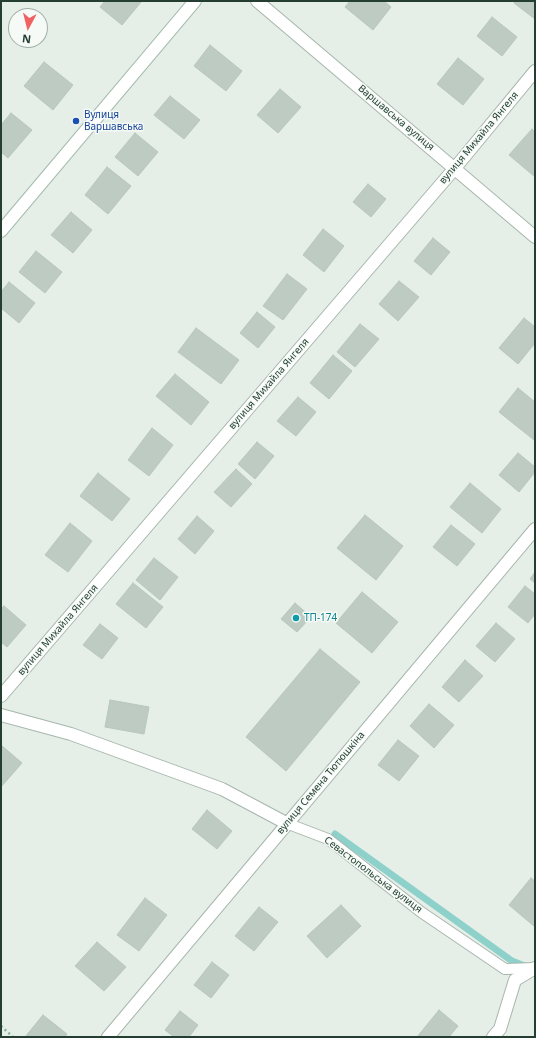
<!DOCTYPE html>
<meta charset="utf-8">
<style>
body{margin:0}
#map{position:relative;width:536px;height:1038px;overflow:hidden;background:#e5eee7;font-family:"Noto Sans",sans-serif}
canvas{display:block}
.frame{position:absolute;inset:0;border:2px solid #243f31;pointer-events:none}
.north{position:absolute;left:8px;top:8px;width:40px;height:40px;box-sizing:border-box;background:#f5faf6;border:1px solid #a1afa7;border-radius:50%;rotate:187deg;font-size:11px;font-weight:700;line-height:16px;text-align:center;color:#243f31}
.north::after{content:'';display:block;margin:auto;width:14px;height:18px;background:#f06161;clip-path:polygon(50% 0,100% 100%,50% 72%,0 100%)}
</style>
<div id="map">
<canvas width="536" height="1038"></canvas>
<div class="frame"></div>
<div class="north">N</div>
</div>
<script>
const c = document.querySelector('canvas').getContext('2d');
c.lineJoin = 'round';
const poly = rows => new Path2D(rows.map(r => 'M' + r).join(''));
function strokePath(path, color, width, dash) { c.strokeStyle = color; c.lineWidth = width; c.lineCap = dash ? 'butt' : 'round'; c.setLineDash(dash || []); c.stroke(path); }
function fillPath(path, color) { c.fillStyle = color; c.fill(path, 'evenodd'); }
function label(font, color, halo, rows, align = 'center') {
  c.font = font + ' "Noto Sans",sans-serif'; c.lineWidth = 3; c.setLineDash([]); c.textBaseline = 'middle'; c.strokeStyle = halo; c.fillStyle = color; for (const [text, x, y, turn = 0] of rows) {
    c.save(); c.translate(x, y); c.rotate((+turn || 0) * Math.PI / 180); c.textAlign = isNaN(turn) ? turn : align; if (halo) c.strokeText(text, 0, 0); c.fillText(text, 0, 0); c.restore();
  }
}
const stream = poly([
 [335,834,512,961,527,967]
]);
const building = poly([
 [105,1,142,1,122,25,100,7,105,1],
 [350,1,384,1,391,7,373,30,345,7,350,1],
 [516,1,535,1,535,19,514,3,516,1],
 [492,17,517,37,502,56,477,36,492,17],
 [210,45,242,71,226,91,194,66,210,45],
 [458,58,484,79,463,105,437,84,458,58],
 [44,62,73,85,53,110,24,86,44,62],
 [280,89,301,107,278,133,257,115,280,89],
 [170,96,200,120,184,139,154,115,170,96],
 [11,113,32,130,8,158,1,152,1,125,11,113],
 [532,129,535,132,535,177,509,155,532,129],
 [135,133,158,152,138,176,115,157,135,133],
 [107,167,131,186,108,214,85,195,107,167],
 [368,184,386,199,371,217,353,202,368,184],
 [71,212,92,230,73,253,51,235,71,212],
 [323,229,344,246,324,272,303,255,323,229],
 [433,238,450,252,431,275,414,261,433,238],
 [36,251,62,272,45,293,19,272,36,251],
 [287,274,307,289,283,320,263,306,287,274],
 [399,281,419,297,398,321,379,304,399,281],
 [9,282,35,303,19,323,1,308,1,292,9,282],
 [257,312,275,327,258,348,240,333,257,312],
 [524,318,535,327,535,343,518,364,499,348,524,318],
 [360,324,379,339,355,367,337,352,360,324],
 [196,328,239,360,221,384,178,352,196,328],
 [333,355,352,371,329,399,310,383,333,355],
 [175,374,209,402,191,425,156,396,175,374],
 [518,388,535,402,534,440,499,412,518,388],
 [298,397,316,412,296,436,277,421,298,397],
 [152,428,173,445,149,476,128,460,152,428],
 [257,442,274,456,255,479,238,464,257,442],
 [518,453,535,467,535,472,519,492,499,475,518,453],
 [236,469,252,484,231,507,214,492,236,469],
 [98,473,130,499,112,521,80,496,98,473],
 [470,483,501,509,482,533,450,507,470,483],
 [365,515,403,546,376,580,337,548,365,515],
 [197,516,214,531,195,554,178,539,197,516],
 [70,523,92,541,68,572,45,555,70,523],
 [451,525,475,544,457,566,433,547,451,525],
 [154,558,178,577,160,600,136,580,154,558],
 [535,572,535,583,530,579,535,572],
 [133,583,163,607,146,628,116,604,133,583],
 [525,586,535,594,535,614,528,623,508,607,525,586],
 [362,592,398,622,372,653,336,623,362,592],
 [295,603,311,617,297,632,281,619,295,603],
 [4,606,26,625,7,647,1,642,1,609,4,606],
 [496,623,515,639,495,662,476,646,496,623],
 [100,624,118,638,102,659,83,645,100,624],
 [320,649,360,682,286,771,246,737,320,649],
 [465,660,483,676,459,702,442,687,465,660],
 [110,700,149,707,144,734,105,727,110,700],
 [429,704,454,725,434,748,410,726,429,704],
 [398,740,419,756,399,781,378,765,398,740],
 [1,745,22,763,1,787,1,745],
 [207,810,232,831,217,849,192,829,207,810],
 [531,878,535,881,535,927,509,905,531,878],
 [145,898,167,915,139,951,117,935,145,898],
 [341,905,361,926,327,958,307,936,341,905],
 [259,907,278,922,254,951,235,936,259,907],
 [97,942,126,967,104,991,75,966,97,942],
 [212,962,229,975,211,998,194,985,212,962],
 [439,1010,458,1026,449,1037,417,1037,439,1010],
 [180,1011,198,1025,189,1037,174,1037,165,1030,180,1011],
 [43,1015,67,1034,65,1037,25,1037,43,1015]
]);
const path = poly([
 [1,1026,13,1037]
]);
const lane = poly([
 [286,823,328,839,421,912,505,969,535,968]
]);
const street = poly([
 [257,1,535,237],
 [1,696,455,168,535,71],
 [1,715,71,734,222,789,286,823],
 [108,1037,535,529],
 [493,1037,500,1029,515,980,535,968]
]);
const secondary = poly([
 [1,231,195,1]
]);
const markers = [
 [76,121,4,"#1a4fb4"],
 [296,618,4,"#0f9aa8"]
];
const transitNames = [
 ["Вулиця",84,115],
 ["Варшавська",84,127]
];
const streetNames = [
 ["Варшавська вулиця",396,118,40],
 ["вулиця Михайла Янгеля",479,138,-50],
 ["вулиця Михайла Янгеля",269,384,-49],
 ["вулиця Михайла Янгеля",58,630,-49],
 ["вулиця Семена Тютюшкіна",321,783,-50],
 ["Севастопольська вулиця",373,875,37]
];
const cultureNames = [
 ["ТП-174",304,618]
];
strokePath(stream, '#8ed1cb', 7);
fillPath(building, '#bdcbc2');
strokePath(building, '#b7c7bc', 1);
strokePath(lane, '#a7b6ad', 12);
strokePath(street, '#a7b6ad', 14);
strokePath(secondary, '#a6bcaf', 14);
strokePath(path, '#86b198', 2.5, [2, 3]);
strokePath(lane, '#fff', 10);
strokePath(street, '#fff', 12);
strokePath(secondary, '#fff', 12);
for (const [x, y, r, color] of markers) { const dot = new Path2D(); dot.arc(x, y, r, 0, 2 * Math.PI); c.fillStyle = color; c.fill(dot); strokePath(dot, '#f5faf6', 1.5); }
label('10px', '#164399', '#f5faf6', transitNames, 'left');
label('10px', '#243f31', '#f5faf6', streetNames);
label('10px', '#0d838f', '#f5faf6', cultureNames, 'left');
</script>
